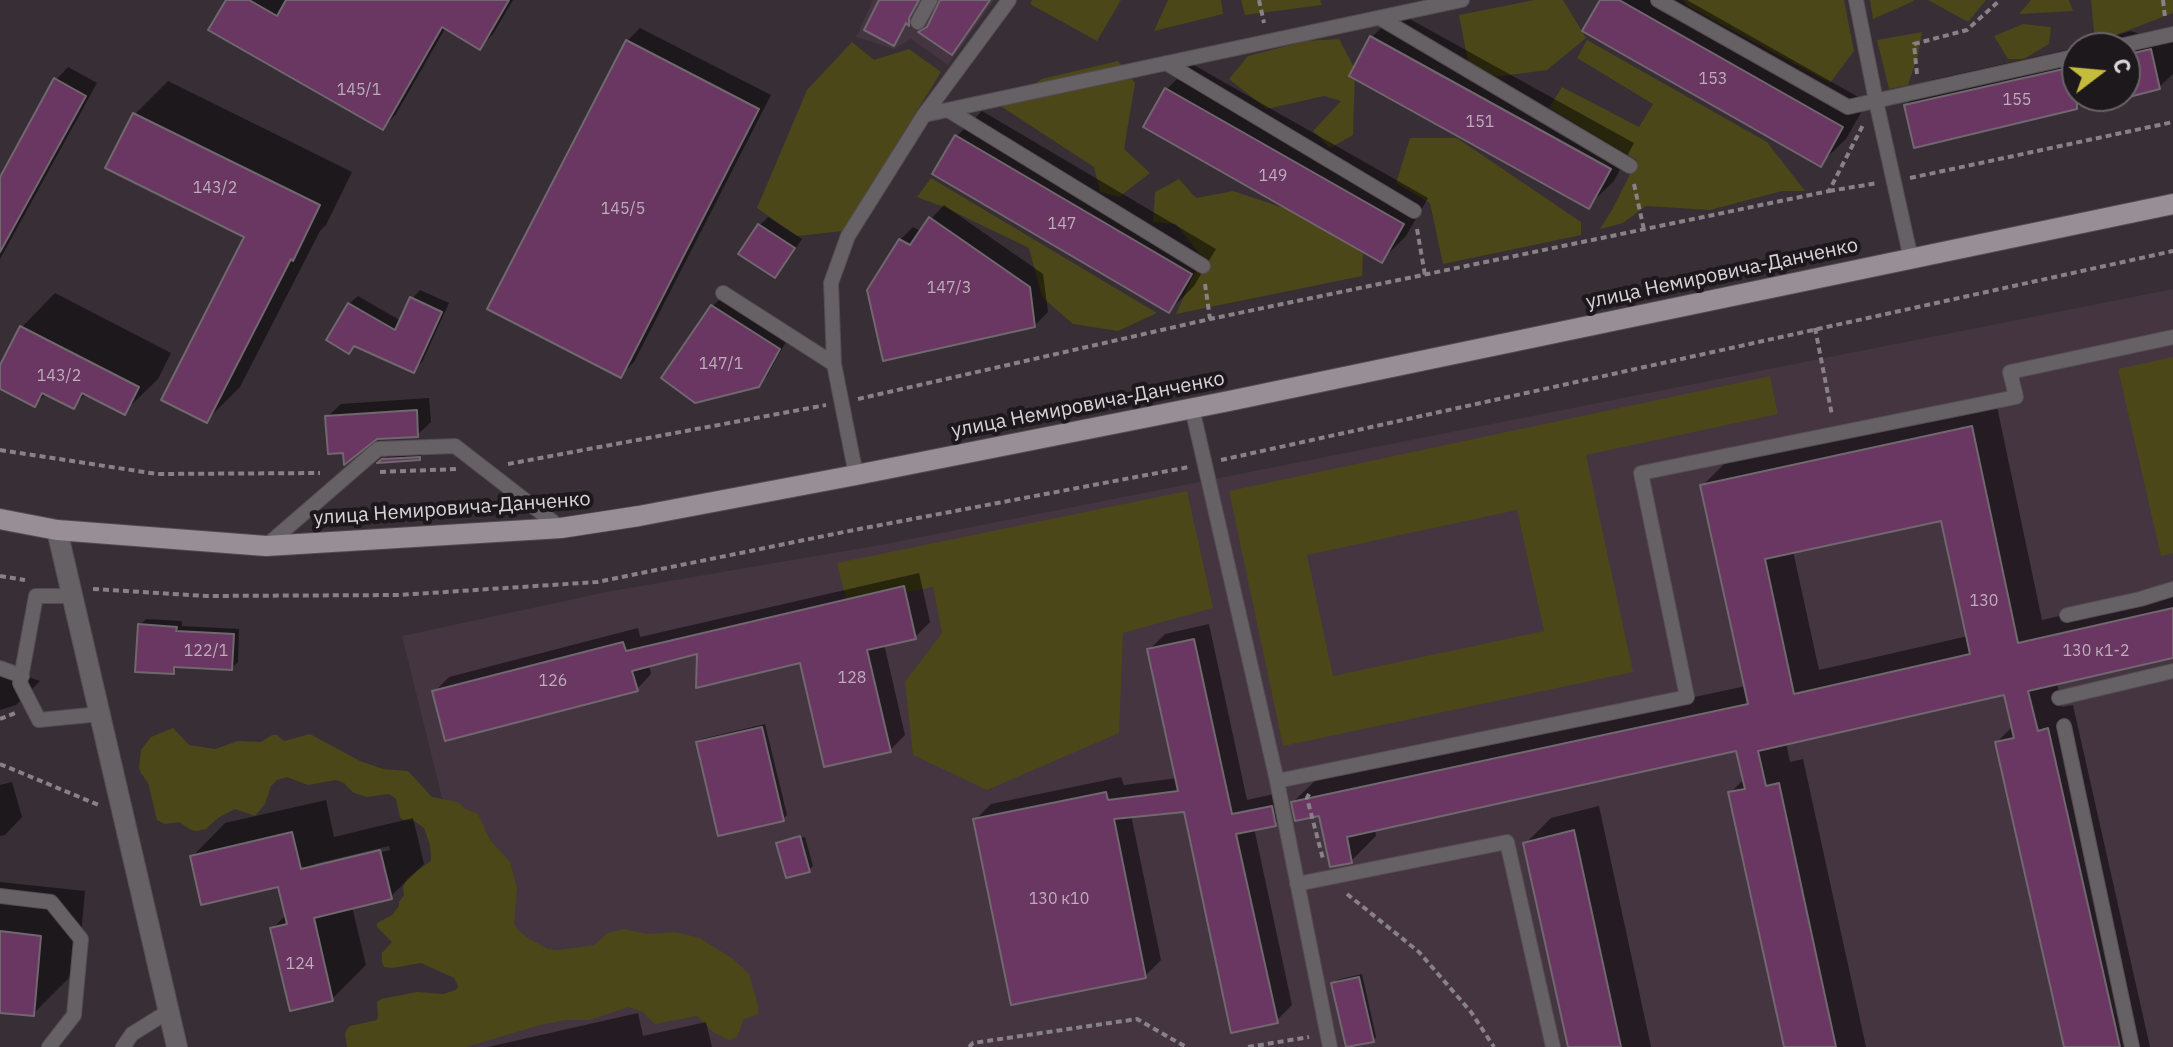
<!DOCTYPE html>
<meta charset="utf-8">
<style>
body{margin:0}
#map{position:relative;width:2173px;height:1047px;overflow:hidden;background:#372e36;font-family:"IBM Plex Sans",sans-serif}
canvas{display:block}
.north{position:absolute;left:2061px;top:32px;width:80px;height:80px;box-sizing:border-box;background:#1c181b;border:2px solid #686467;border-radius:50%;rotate:74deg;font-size:22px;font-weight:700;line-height:32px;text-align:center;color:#dad5d9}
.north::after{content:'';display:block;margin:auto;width:28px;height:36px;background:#c5bc3d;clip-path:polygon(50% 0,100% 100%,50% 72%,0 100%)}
</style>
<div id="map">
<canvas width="2173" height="1047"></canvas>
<div class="north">С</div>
</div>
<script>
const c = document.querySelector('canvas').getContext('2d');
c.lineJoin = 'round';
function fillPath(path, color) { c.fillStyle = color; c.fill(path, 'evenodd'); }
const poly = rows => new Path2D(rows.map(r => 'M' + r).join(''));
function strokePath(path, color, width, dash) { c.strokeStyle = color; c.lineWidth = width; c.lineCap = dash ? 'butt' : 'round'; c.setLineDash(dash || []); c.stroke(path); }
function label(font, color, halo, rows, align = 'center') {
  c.font = font + ' "IBM Plex Sans",sans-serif'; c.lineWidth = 8; c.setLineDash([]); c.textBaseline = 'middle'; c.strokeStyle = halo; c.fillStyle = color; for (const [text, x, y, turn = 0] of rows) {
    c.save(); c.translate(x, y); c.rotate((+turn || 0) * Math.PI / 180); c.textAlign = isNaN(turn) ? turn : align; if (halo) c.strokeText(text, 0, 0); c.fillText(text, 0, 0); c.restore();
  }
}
const built = poly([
 [873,0,994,0,948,65,911,39,894,49,856,37],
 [2173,289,2173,1047,396,1047,498,1025,402,636,611,591,886,544]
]);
const green = poly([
 [1032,0,1121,0,1097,41,1030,4],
 [1168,0,1221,0,1223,14,1154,31],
 [1241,0,1320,0,1322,5,1245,15],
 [1534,0,1563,0,1586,38,1547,70,1487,78,1469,66,1459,15],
 [1683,0,1844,0,1854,51,1830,83,1688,6],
 [1870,0,1914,0,1914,1,1873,19],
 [1928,0,1986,0,1968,22],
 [2031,0,2069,0,2073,11,2019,14],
 [2091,0,2173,0,2173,13,2095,43],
 [2023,24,2051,27,2049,44,2024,59,2008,59,1994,36],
 [1922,32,1918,55,1908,85,1889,89,1877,40],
 [1339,39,1355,69,1353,135,1330,148,1313,131,1341,101,1324,96,1267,109,1229,79,1248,56,1306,41],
 [1587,40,1767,142,1805,191,1782,191,1710,210,1646,206,1623,223,1600,229,1613,208,1637,160,1549,108,1562,87,1639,127,1653,104,1577,58],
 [852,42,874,60,909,49,941,72,843,231,797,236,757,208,807,90],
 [1118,61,1135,83,1124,149,1150,173,1119,197,1100,192,1094,167,999,105,1042,79],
 [1410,138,1457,138,1581,222,1581,235,1443,264,1430,203,1396,183],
 [931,178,1157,313,1118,331,1073,324,1042,297,1029,248,944,207,917,197],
 [1179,179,1196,198,1233,191,1311,217,1363,254,1362,276,1176,314,1202,257,1176,224,1153,222,1155,192],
 [2173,357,2173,553,2161,556,2118,369],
 [1770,376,1778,414,1586,455,1633,672,1283,746,1229,491],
 [1517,510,1544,631,1333,676,1307,555],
 [1187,491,1213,608,1123,633,1119,733,987,790,913,755,905,682,942,633,933,587,847,603,837,563],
 [173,728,189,745,215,749,238,741,261,742,272,735,277,735,284,741,310,734,360,761,383,769,408,771,432,797,458,802,465,809,478,814,490,840,510,862,517,888,514,924,519,931,528,938,548,949,558,950,594,945,608,933,624,929,647,934,675,932,700,938,733,959,749,974,758,1005,758,1014,744,1019,737,1037,729,1040,713,1032,697,1016,655,1024,643,1012,628,1007,590,1020,565,1020,540,1025,466,1047,347,1047,345,1034,347,1029,350,1026,377,1020,378,1016,377,1002,381,999,417,992,443,994,456,990,458,986,454,978,421,963,392,968,384,967,382,962,382,953,392,942,377,927,377,923,392,915,399,906,399,902,404,895,403,887,407,878,431,861,430,845,424,828,414,821,403,820,400,817,396,799,389,794,367,797,354,793,344,783,336,780,308,785,287,777,277,780,271,786,265,804,255,816,235,809,218,818,206,829,197,831,191,830,179,822,165,824,157,820,148,783,141,773,139,767,141,750,151,737]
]);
const shadow = poly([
 [228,0,285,0,287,2,288,0,513,0,493,34,480,47,446,27,396,114,383,128],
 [1602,0,1687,0,1867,102,1846,139,1820,164],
 [1397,12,1634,143,1614,181,1588,206,1372,37],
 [2173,26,2173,74,2159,87,2125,95,2125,48,2077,48,2077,96,2123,96,1915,145,1906,105,1931,80,2106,41,2113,36,2131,31,2140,34],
 [640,28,771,95,634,362,621,375,627,41],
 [1192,64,1428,198,1406,236,1381,261,1167,89],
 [68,67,97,83,0,259,0,181,56,80],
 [168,81,352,172,326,225,320,231,240,387,206,421,247,236,135,114],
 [982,111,1216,249,1194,286,1169,311,957,136],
 [944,205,1043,274,1048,312,1034,326,900,240,913,227,922,232,931,219],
 [768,217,802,239,783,267,775,276,760,225],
 [420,290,449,303,422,362,413,371,356,345,349,351,349,304,358,296,401,321,412,299],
 [55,293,171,353,158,379,124,412,87,393,73,406,47,393,35,404,0,386,0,370,22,327],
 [721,298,787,340,767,376,758,385,664,378,713,306],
 [429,398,431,422,417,435,376,437,344,451,327,417,341,404],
 [1996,402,2042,620,2173,590,2173,656,2057,682,2062,707,2073,705,2150,1047,2066,1047,1997,742,2013,726,2006,693,1786,742,1790,762,1803,759,1866,1047,1786,1047,1730,793,1744,779,1738,749,1375,829,1376,836,1351,861,1320,814,1293,802,1319,777,1746,686,1703,485,1728,460],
 [1943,518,1968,636,1819,670,1793,551],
 [432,445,419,458,382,461,397,446],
 [919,573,930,622,915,637,884,644,905,735,890,750,802,661,699,652,649,665,651,674,637,689,434,692,449,677,638,628,640,637],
 [146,619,182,621,182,626,239,629,238,662,232,668,180,665,173,672,140,625],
 [1209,624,1247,800,1287,791,1290,808,1275,824,1254,828,1292,1005,1276,1021,1185,810,1131,815,1161,960,1145,976,975,820,991,804,1121,777,1124,785,1178,778,1149,650,1165,634],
 [0,667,40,681,16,705,0,710],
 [765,724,787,815,783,819,698,743,702,739],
 [12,782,22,817,5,835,0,836,0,785],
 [326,800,334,837,413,818,424,864,390,897,352,907,366,965,332,999,272,929,287,914,279,885,192,857,225,823],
 [389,846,390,850,314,868,314,864],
 [1599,806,1651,1047,1570,1047,1525,844,1551,818],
 [805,837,813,866,809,870,780,844],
 [0,882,85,891,78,969,33,1014,0,1011],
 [1362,974,1376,1037,1373,1041,1333,984,1337,980],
 [638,1013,643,1036,706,1022,712,1047,488,1047]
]);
const building = poly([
 [226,0,249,0,277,16,286,0,509,0,480,50,442,27,383,130,208,30,226,0],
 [879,0,919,0,909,18,909,26,906,23,894,46,864,30,879,0],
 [940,0,990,0,952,55,918,32,927,27,940,0],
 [1600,0,1619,0,1843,127,1821,167,1582,31,1600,0],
 [1370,36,1611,169,1589,209,1349,76,1370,36],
 [626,40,759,109,621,378,487,309,626,40],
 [2151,49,2160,89,2125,98,2125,55,2151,49],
 [2077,66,2077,109,1914,148,1904,105,2077,66],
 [54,78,86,96,0,252,0,177,54,78],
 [1165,88,1404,224,1382,263,1143,127,1165,88],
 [133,113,320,205,293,261,291,259,207,423,161,400,244,237,105,168,133,113],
 [955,135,1192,274,1169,313,932,174,955,135],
 [929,217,1030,287,1035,327,883,361,867,290,899,239,910,245,929,217],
 [758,224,795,248,775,278,738,254,758,224],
 [410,297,442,312,414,373,354,346,349,354,326,340,348,303,395,330,410,297],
 [711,305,780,349,759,387,695,403,661,378,711,305],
 [20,326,139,387,125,415,82,393,74,409,42,393,35,407,0,389,0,365,20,326],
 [417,410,418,437,377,439,344,465,343,453,328,454,325,416,417,410],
 [1972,426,2018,643,2173,608,2173,658,2028,691,2038,731,2048,728,2120,1047,2064,1047,1995,742,2014,738,2004,695,1758,751,1766,786,1779,783,1836,1047,1784,1047,1728,792,1745,789,1736,751,1347,837,1352,863,1330,867,1319,816,1295,821,1291,802,1748,704,1700,485,1972,426],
 [1941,521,1970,654,1794,694,1765,559,1941,521],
 [420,457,420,460,377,463,382,459,420,457],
 [904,586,916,639,867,650,891,752,824,767,800,663,696,688,697,654,632,671,638,691,445,741,432,691,623,642,626,651,904,586],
 [138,624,177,627,176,631,234,634,232,670,174,667,174,674,135,672,138,624],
 [1194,639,1232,814,1272,806,1276,826,1236,834,1278,1023,1231,1033,1184,812,1114,819,1146,978,1011,1005,973,819,1106,792,1108,800,1178,791,1147,649,1194,639],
 [762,727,784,821,718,836,696,742,762,727],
 [1574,830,1621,1047,1568,1047,1523,843,1574,830],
 [292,832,301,869,380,850,392,899,314,918,333,1001,290,1011,270,928,287,924,278,887,201,905,190,856,292,832],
 [800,836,810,872,786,878,776,843,800,836],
 [0,931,41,936,34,1016,0,1013,0,931],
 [1359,977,1374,1042,1346,1047,1331,983,1359,977]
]);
const path = poly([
 [1259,0,1264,23],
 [2163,0,2165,17],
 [1917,74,1914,44,1967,30,2000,0],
 [1910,178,2173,122],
 [1634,184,1644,230],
 [1829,191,1878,183],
 [1417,229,1425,275],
 [1205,284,1210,319],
 [1815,328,1832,415],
 [858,399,1210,319,1829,191,1863,125],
 [0,450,157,474,320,473],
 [1221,460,2173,251],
 [508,464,826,405],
 [380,472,456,469],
 [0,576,25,580],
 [93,589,206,596,399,595,597,582,854,530,1189,467],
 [0,719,15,713],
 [0,764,101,806],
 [1309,794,1307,798,1323,859],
 [1347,894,1419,952,1471,1012,1494,1047],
 [969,1047,973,1043,1137,1019,1186,1047],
 [1248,1047,1309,1037]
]);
const service = poly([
 [1658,0,1848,107,2077,56],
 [1856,0,1876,101,1911,259],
 [1380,18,1630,166],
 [918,22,930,0],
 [2111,48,2173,34],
 [1166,63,1414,211],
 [948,110,1203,266],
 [924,115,1009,0],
 [723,293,834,364],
 [1192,408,1277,781,1687,697,1641,473,2016,397,2010,372,2173,337],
 [856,475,834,364,831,283,848,236,924,115,1462,0],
 [266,546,378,449,455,446,561,528],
 [72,596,36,596,20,683,39,720,100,714],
 [2067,615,2140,599,2173,589],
 [0,668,22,676],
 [2059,698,2173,671],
 [2064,726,2132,1047],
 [1277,781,1330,1047],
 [1297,884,1507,842,1553,1047],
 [0,896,51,902,81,939,74,1015,49,1047],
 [123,1047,132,1034,169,1011]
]);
const minor = poly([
 [57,530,177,1047]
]);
const primary = poly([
 [0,519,57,530,266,546,561,528,639,516,856,475,1229,401,2173,204]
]);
const numberNames = [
 ["153",1713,79],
 ["145/1",359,90],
 ["155",2017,100],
 ["151",1480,122],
 ["149",1273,176],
 ["143/2",215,188],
 ["145/5",623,209],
 ["147",1062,224],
 ["147/3",949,288],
 ["147/1",721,364],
 ["143/2",59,376],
 ["130",1984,601],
 ["122/1",206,651],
 ["130 к1-2",2096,651],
 ["128",852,678],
 ["126",553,681],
 ["130 к10",1059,899],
 ["124",300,964]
];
const streetNames = [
 ["улица Немировича-Данченко",1722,274,-12],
 ["улица Немировича-Данченко",1088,405,-11],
 ["улица Немировича-Данченко",452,509,-4]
];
fillPath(built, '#443541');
fillPath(green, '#4b4719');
fillPath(shadow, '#0007');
fillPath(building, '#693761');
strokePath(building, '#71676f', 2);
strokePath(service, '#544c53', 16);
strokePath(minor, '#544c53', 22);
strokePath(primary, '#544c53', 22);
strokePath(path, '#888187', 4, [6, 4]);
strokePath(service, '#656164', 14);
strokePath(minor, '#656164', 20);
strokePath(primary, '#988e96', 20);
label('16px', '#beaebb', null, numberNames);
label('20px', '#dad5d9', '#1c181b', streetNames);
</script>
